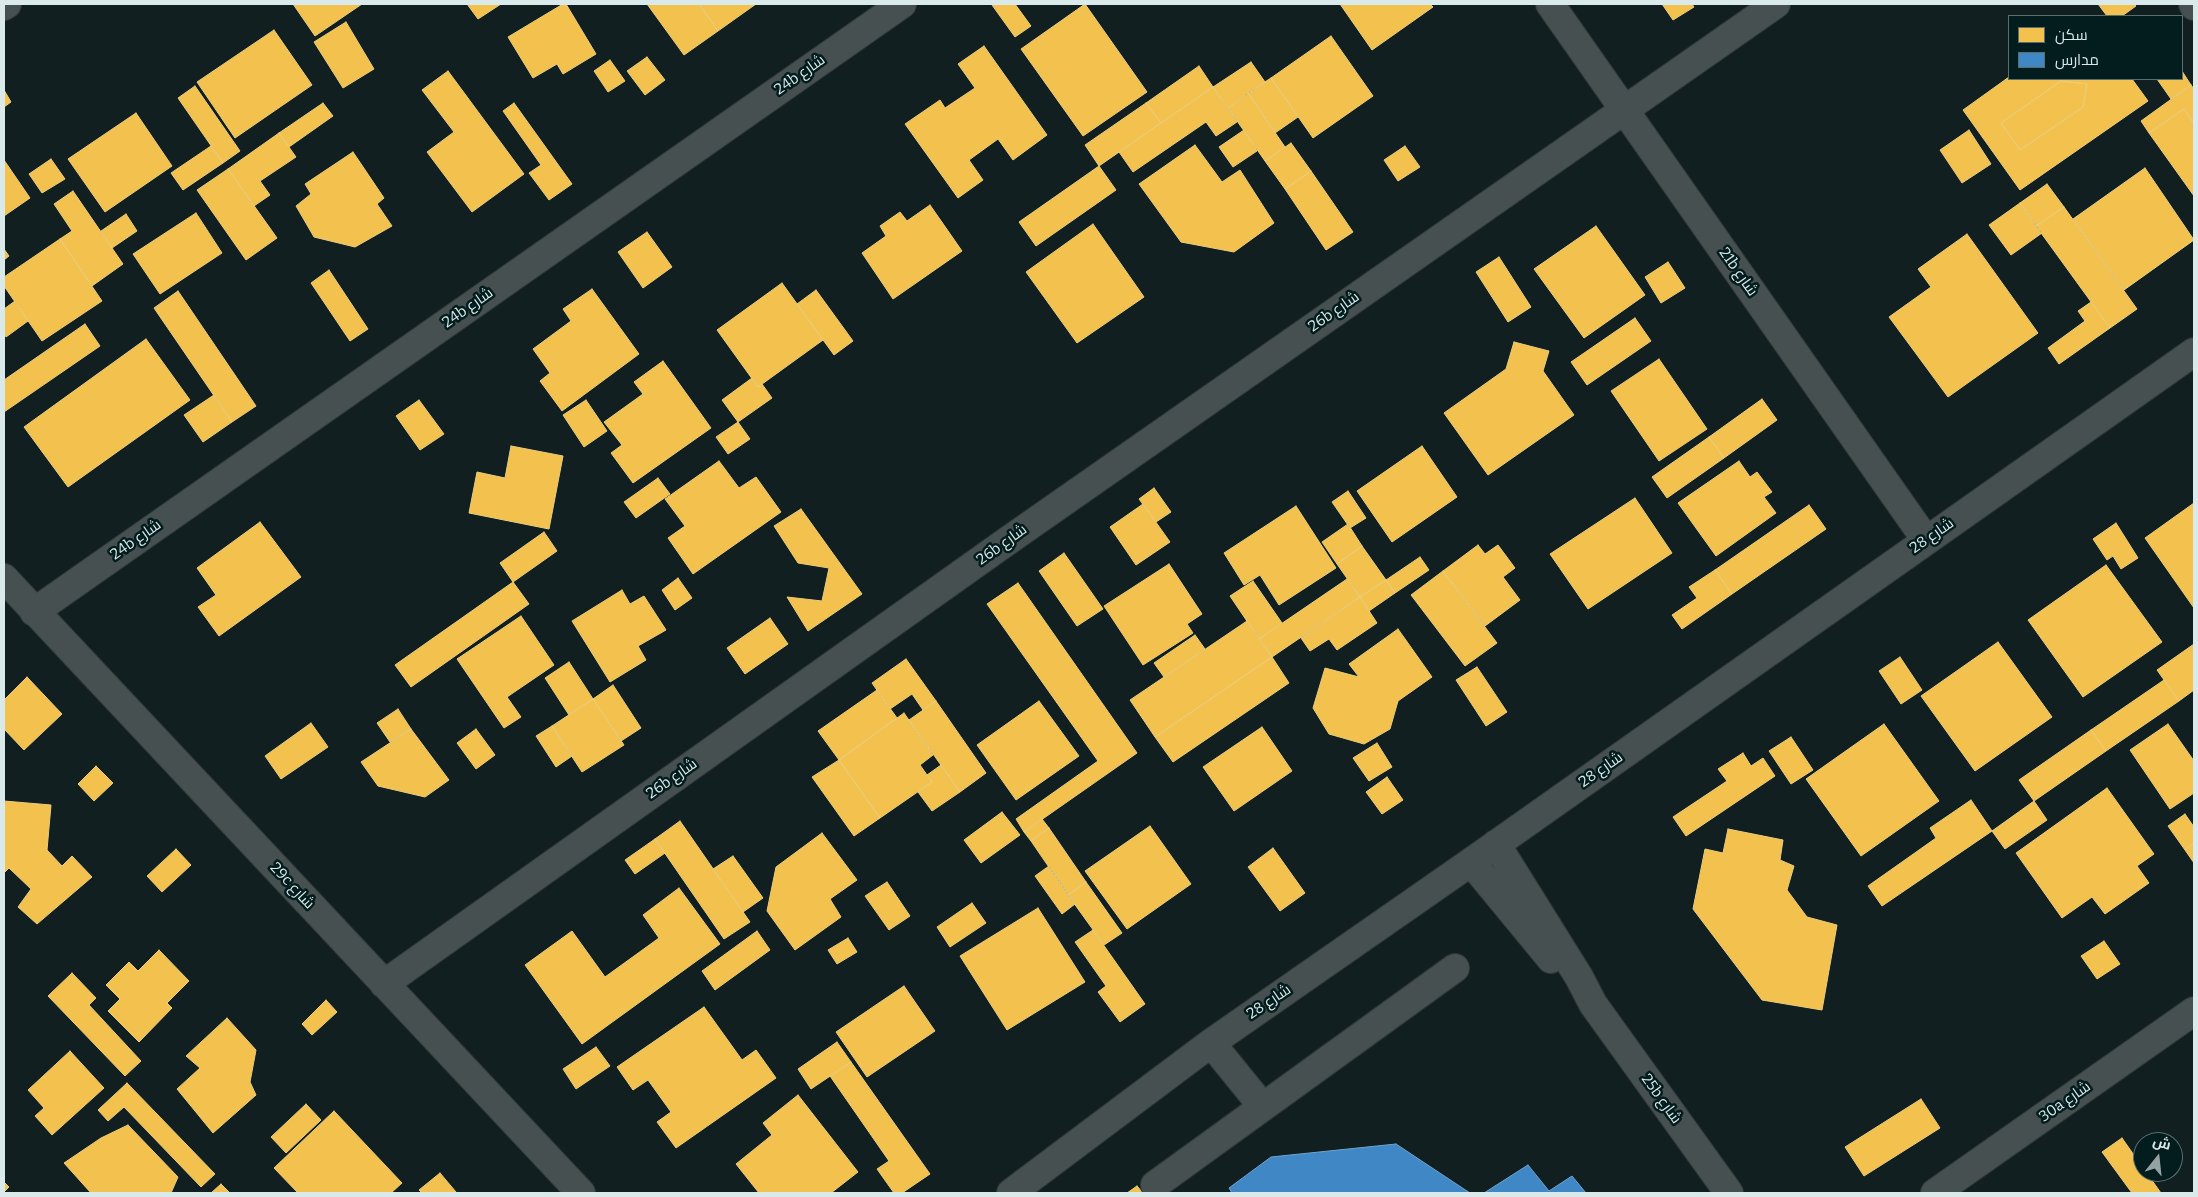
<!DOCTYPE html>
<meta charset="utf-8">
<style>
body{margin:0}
#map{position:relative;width:2198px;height:1197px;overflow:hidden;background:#121f20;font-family:Bitter,Cairo,serif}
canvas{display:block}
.frame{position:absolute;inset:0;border:5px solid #dae9e9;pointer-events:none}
.legend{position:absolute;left:2008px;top:15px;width:175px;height:65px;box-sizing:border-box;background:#031c1d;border:1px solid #596e6f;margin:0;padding:6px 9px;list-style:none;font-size:15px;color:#dae9e9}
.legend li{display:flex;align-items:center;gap:10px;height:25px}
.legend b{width:25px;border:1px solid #596e6f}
.north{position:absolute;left:2133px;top:1132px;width:50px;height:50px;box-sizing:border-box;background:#031c1d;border:1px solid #596e6f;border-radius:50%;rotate:16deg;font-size:14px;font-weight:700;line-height:20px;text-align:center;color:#dae9e9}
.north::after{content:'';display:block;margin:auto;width:18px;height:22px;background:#94a2a3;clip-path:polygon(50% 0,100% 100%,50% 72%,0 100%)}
</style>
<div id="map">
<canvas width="2198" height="1197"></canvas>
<div class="frame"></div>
<ul class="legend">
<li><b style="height:14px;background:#f2c14e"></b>سكن</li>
<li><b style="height:14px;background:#3f88c5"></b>مدارس</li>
</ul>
<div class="north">ش</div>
</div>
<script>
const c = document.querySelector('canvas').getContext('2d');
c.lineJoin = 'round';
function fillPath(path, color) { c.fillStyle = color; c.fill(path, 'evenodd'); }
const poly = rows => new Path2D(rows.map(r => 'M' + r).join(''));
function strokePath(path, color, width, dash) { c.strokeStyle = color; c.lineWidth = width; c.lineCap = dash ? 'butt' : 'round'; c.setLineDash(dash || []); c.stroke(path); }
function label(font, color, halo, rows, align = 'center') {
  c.font = font + ' Bitter,Cairo,serif'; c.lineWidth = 5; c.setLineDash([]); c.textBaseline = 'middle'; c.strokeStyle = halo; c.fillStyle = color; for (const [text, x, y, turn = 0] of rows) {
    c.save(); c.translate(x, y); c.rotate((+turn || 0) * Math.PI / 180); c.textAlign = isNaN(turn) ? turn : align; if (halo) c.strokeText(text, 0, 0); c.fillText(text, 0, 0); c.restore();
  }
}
const homes = poly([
 [293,4,362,4,315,36,293,4],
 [467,4,501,4,478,19,467,4],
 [563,4,566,4,596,54,563,74,557,64,533,78,508,37,563,4],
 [647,4,699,4,718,31,684,55,647,4],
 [699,4,756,4,718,31,699,4],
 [993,4,1015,4,1031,26,1015,37,992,5,993,4],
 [1085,4,1147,92,1083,136,1021,49,1085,4],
 [1340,4,1430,4,1433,7,1372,50,1340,4],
 [1662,4,1692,4,1694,7,1673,20,1662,4],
 [2098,4,2134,4,2136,6,2122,16,2107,16,2098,4],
 [346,22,374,69,343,88,314,42,346,22],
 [274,30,312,85,235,138,197,82,274,30],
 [1331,36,1373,96,1313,138,1271,78,1331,36],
 [984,46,1047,135,1013,160,998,139,969,160,983,180,958,198,905,124,940,100,945,108,975,88,958,64,984,46],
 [647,57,665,80,645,95,627,71,647,57],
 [610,60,625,81,608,92,594,71,610,60],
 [1251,62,1265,82,1228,108,1213,87,1251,62],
 [1199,66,1213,87,1161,123,1146,103,1199,66],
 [448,71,524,174,472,212,427,152,454,132,422,90,448,71],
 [2182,71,2191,85,2171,99,2157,79,2182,79,2182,71],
 [2009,77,2132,79,2148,101,2020,190,1963,110,2009,77],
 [2061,81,2087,84,2083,107,2020,150,2001,123,2061,81],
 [1271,78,1298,117,1275,133,1248,93,1271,78],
 [2061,81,2087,84,2083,107,2020,150,2001,123,2061,81],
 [2191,85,2194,89,2194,124,2184,109,2149,133,2141,121,2191,85],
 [195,86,240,151,223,163,178,98,195,86],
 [1213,87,1237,122,1216,136,1206,122,1133,172,1119,152,1213,87],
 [4,90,11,102,4,107,4,90],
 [1248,93,1285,147,1265,161,1228,108,1248,93],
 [323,103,333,116,289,147,279,133,323,103],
 [514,103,572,184,549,200,529,173,541,165,503,111,514,103],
 [1146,103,1161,123,1099,166,1085,145,1146,103],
 [2184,109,2194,124,2194,196,2149,133,2184,109],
 [136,113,172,166,105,212,68,159,136,113],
 [1244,130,1257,151,1233,167,1219,147,1244,130],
 [1969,130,1991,164,1962,183,1940,150,1969,130],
 [279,133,296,157,260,181,270,195,254,206,228,169,279,133],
 [1291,143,1311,171,1285,189,1265,161,1291,143],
 [1195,145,1222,182,1240,170,1274,223,1234,252,1181,242,1139,184,1195,145],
 [211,146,223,163,183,190,171,173,211,146],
 [1405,146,1420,167,1398,181,1384,160,1405,146],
 [353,152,384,198,377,204,392,226,355,247,314,237,296,206,311,194,305,184,353,152],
 [51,159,65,179,42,193,29,174,51,159],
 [4,160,30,198,4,216,4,160],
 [1099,166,1116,190,1036,246,1019,222,1099,166],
 [2145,168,2194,240,2124,290,2073,219,2145,168],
 [228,169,277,238,246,260,197,190,228,169],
 [1311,171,1353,232,1326,250,1285,189,1311,171],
 [2047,184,2064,207,2036,226,2020,203,2047,184],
 [73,191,123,264,92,286,60,239,72,231,54,204,73,191],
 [2020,203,2042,233,2011,255,1989,225,2020,203],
 [930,205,962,251,893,299,862,253,886,236,880,226,900,212,907,221,930,205],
 [2064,207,2137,309,2110,328,2036,226,2064,207],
 [196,213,222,253,160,294,133,254,196,213],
 [126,214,137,231,112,248,101,231,126,214],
 [1093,224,1144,297,1077,343,1026,272,1093,224],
 [1596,226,1645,295,1584,338,1534,269,1596,226],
 [647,232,672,267,643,288,618,252,647,232],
 [1967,234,2038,333,1948,397,1889,317,1931,287,1918,269,1967,234],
 [60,239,102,301,42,341,4,286,4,277,60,239],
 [4,249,9,256,4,260,4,249],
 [1499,257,1531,307,1508,322,1476,272,1499,257],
 [1668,262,1685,288,1661,303,1645,277,1668,262],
 [329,270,368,329,350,341,311,283,329,270],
 [782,283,823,340,758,387,717,330,782,283],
 [592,289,639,354,562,411,540,381,550,373,533,349,571,321,563,309,592,289],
 [816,290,853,341,834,355,797,304,816,290],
 [178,291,256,406,232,422,154,308,178,291],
 [15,301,28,321,6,337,4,333,4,309,15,301],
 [2091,302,2110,328,2059,364,2048,348,2085,321,2078,311,2091,302],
 [1635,318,1651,341,1587,385,1571,362,1635,318],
 [85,324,100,346,4,412,4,380,85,324],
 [146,339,190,400,68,487,24,427,146,339],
 [1514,342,1549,351,1543,371,1574,415,1488,475,1444,413,1506,369,1514,342],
 [1659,359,1707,429,1659,461,1611,391,1659,359],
 [663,361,711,428,633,483,611,453,622,445,604,422,643,394,634,382,663,361],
 [752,378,758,387,762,384,772,398,738,422,722,400,752,378],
 [214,395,232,422,203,442,184,415,214,395],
 [1762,399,1777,420,1724,458,1709,437,1762,399],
 [419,400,444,434,420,450,396,416,419,400],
 [586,400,607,431,584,447,563,415,586,400],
 [738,422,750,439,728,454,716,437,738,422],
 [1709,437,1724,458,1667,498,1652,477,1709,437],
 [511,446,563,456,549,529,469,513,477,472,505,478,511,446],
 [1422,446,1457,497,1392,542,1357,491,1422,446],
 [719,461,739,488,756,477,781,512,693,574,668,538,685,526,665,499,719,461],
 [1739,461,1750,477,1757,472,1772,492,1764,497,1776,513,1716,556,1678,503,1739,461],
 [658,478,670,494,636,518,624,502,658,478],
 [1154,488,1171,512,1156,522,1139,499,1154,488],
 [1348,491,1366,518,1350,528,1332,502,1348,491],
 [1635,498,1672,553,1588,609,1550,554,1635,498],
 [2194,503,2194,608,2145,538,2194,503],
 [1143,504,1170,542,1136,565,1110,527,1143,504],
 [1809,505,1826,529,1732,594,1715,570,1809,505],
 [1296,506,1336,568,1279,605,1260,575,1244,585,1224,553,1296,506],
 [801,509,862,594,808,631,787,597,822,601,829,568,798,563,774,526,801,509],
 [260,522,301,577,219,636,198,607,216,595,197,568,260,522],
 [2116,523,2138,558,2121,569,2113,556,2107,560,2093,539,2116,523],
 [1348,524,1362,546,1337,564,1322,542,1348,524],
 [544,532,557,551,513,582,500,563,544,532],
 [1478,545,1485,554,1498,545,1515,568,1503,577,1520,600,1485,626,1443,571,1478,545],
 [1362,546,1386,580,1360,597,1337,564,1362,546],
 [1064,553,1103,609,1077,626,1039,571,1064,553],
 [1420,557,1429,570,1395,593,1386,580,1420,557],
 [1169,564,1202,614,1187,624,1193,633,1143,665,1104,606,1169,564],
 [2106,565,2162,642,2083,697,2028,620,2106,565],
 [1715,570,1732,594,1682,629,1672,615,1697,598,1689,587,1715,570],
 [1443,571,1497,643,1465,666,1411,595,1443,571],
 [678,578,692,598,675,610,662,590,678,578],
 [1347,579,1360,597,1272,657,1259,639,1347,579],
 [1386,580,1395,593,1369,611,1360,597,1386,580],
 [1253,581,1282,623,1259,639,1230,596,1253,581],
 [513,582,529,604,411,687,395,665,513,582],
 [1018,583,1137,753,1024,832,1016,819,1098,761,987,604,1018,583],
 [622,590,630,604,644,596,666,630,638,646,646,660,610,682,572,621,622,590],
 [1360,597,1377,623,1337,650,1329,639,1310,651,1301,638,1360,597],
 [521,616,554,665,507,697,521,717,504,728,457,659,521,616],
 [770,618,788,644,745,674,727,648,770,618],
 [1247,621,1272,657,1155,737,1130,700,1247,621],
 [1398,629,1432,677,1398,701,1390,729,1364,744,1329,734,1313,708,1325,668,1359,677,1349,664,1398,629],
 [1195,635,1205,649,1164,677,1154,663,1195,635],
 [1998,642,2052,717,1975,771,1921,696,1998,642],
 [2194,644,2194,690,2179,701,2157,670,2194,644],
 [1272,657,1289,683,1173,762,1155,737,1272,657],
 [1900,657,1922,690,1901,704,1879,671,1900,657],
 [906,659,936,701,923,710,912,694,890,709,872,683,906,659],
 [569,662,593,699,569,715,545,678,569,662],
 [1477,667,1507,712,1486,726,1456,680,1477,667],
 [27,677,62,714,24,750,4,729,4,700,27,677],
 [2164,680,2179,701,2106,751,2091,730,2164,680],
 [613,685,641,728,621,741,593,699,613,685],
 [877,690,897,718,839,760,818,731,877,690],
 [593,699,624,745,582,772,552,726,593,699],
 [936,701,986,773,960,792,909,720,936,701],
 [1039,701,1079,756,1016,800,977,745,1039,701],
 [398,709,411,729,390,742,377,723,398,709],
 [904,713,933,755,920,765,932,782,880,818,839,760,904,713],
 [311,723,328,747,281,779,265,756,311,723],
 [1884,724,1939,801,1861,856,1806,779,1884,724],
 [2168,724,2194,761,2194,793,2170,809,2130,750,2168,724],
 [552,726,572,756,556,767,536,736,552,726],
 [1262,727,1292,771,1234,811,1203,767,1262,727],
 [411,729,449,780,425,797,378,786,361,762,411,729],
 [476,729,495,755,476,769,457,743,476,729],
 [2091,730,2106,751,2034,801,2019,780,2091,730],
 [1791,737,1813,770,1791,784,1769,751,1791,737],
 [1377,743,1392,767,1369,781,1353,758,1377,743],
 [1743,753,1751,766,1763,758,1775,776,1686,836,1673,817,1727,781,1718,769,1743,753],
 [839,760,880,818,854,836,812,777,839,760],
 [941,765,960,792,932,811,918,792,932,782,927,775,941,765],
 [96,766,113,783,94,801,78,784,96,766],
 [1387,777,1403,800,1382,814,1366,792,1387,777],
 [2107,788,2154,854,2137,866,2149,883,2105,914,2092,897,2062,918,2016,853,2107,788],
 [1971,800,1992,831,1882,906,1868,886,1936,838,1930,828,1971,800],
 [4,801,51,805,47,850,62,866,72,856,92,877,37,924,18,907,31,889,9,868,4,873,4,801],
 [2034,801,2047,820,2005,849,1992,831,2034,801],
 [1002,812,1020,835,981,863,964,840,1002,812],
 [2185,814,2194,827,2194,843,2185,850,2168,826,2185,814],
 [1042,819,1049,828,1031,841,1024,832,1042,819],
 [680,821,750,922,724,939,655,839,680,821],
 [1150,826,1191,884,1127,929,1085,871,1150,826],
 [1049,828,1086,882,1068,895,1031,841,1049,828],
 [1728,829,1783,840,1780,860,1794,866,1787,890,1807,917,1837,925,1822,1010,1762,1000,1693,909,1705,849,1723,853,1728,829],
 [822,833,857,880,830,899,841,917,795,950,767,911,776,867,822,833],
 [655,839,665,853,635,874,625,860,655,839],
 [2194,843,2194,863,2185,850,2194,843],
 [1273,848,1305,893,1280,911,1248,867,1273,848],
 [176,849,191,865,162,892,147,876,176,849],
 [733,856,763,898,743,912,713,869,733,856],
 [1049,866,1075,904,1062,914,1035,876,1049,866],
 [887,882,910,916,889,930,865,896,887,882],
 [1086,882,1122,933,1104,945,1068,895,1086,882],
 [679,888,720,944,582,1044,525,965,572,931,605,977,659,938,643,915,679,888],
 [972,903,986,923,950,947,937,927,972,903],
 [1038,908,1085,982,1007,1030,960,956,1038,908],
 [1093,930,1145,1004,1120,1022,1098,992,1106,986,1075,942,1093,930],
 [757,931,770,950,715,990,702,971,757,931],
 [848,938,857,952,837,964,828,950,848,938],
 [2104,941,2120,964,2097,979,2081,956,2104,941],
 [159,950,189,981,167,1003,172,1008,139,1042,108,1011,120,999,106,985,129,962,138,971,159,950],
 [72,973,96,998,89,1005,141,1061,125,1076,48,996,72,973],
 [904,986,935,1031,867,1077,836,1032,904,986],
 [326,1000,337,1012,312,1035,302,1024,326,1000],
 [704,1007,742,1060,756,1050,776,1078,676,1148,657,1122,671,1112,648,1080,633,1090,617,1067,704,1007],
 [227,1018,256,1050,250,1082,256,1095,213,1133,177,1089,200,1068,186,1056,227,1018],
 [837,1042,851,1062,811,1089,798,1069,837,1042],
 [596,1047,610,1066,576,1089,563,1069,596,1047],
 [70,1051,104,1088,52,1135,35,1116,44,1108,28,1090,70,1051],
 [851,1062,930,1174,902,1193,894,1193,877,1169,889,1161,830,1076,851,1062],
 [127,1083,215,1174,201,1187,124,1107,108,1121,98,1110,127,1083],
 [798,1095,858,1172,831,1193,759,1193,736,1164,772,1135,763,1123,798,1095],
 [1921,1099,1940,1128,1864,1176,1845,1147,1921,1099],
 [306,1104,321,1120,286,1153,271,1137,306,1104],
 [334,1111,402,1183,391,1193,298,1193,274,1168,334,1111],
 [128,1125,178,1177,171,1193,91,1193,64,1163,101,1138,128,1125],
 [2122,1138,2143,1168,2143,1172,2146,1172,2161,1193,2132,1193,2102,1152,2122,1138],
 [440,1173,456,1192,422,1193,419,1190,440,1173],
 [4,1182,9,1187,4,1192,4,1182],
 [221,1184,230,1193,211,1193,221,1184],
 [1137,1186,1143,1193,1127,1193,1137,1186]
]);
const schools = poly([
 [1396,1144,1470,1193,1232,1193,1229,1188,1271,1157,1396,1144],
 [1528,1165,1549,1191,1572,1176,1586,1193,1484,1193,1528,1165]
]);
const minor = poly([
 [1550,4,1926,540],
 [2193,4,2194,6],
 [4,6,7,4],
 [4,578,581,1193],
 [34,612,902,4],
 [1496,844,1579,977,1593,1004,1729,1193],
 [1471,862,1551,959],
 [384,984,1006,542,1776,4],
 [1211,1043,1263,1107],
 [1155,1185,1455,968],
 [1011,1193,1211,1043,1471,862,2194,352],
 [1935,1193,2194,1011]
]);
const streetNames = [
 ["24b شارع",800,75,-35],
 ["21b شارع",1738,272,55],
 ["24b شارع",468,308,-35],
 ["26b شارع",1334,312,-35],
 ["شارع 28",1932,536,-35],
 ["24b شارع",136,540,-35],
 ["26b شارع",1002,545,-36],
 ["شارع 28",1601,770,-35],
 ["26b شارع",672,779,-35],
 ["29c شارع",292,886,47],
 ["شارع 28",1269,1002,-34],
 ["25b شارع",1661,1099,54],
 ["30a شارع",2065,1102,-35]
];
fillPath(homes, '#f2c14e');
strokePath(homes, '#ebcd7c', 1);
fillPath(schools, '#3f88c5');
strokePath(schools, '#6ea5d0', 1);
strokePath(minor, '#303a3a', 30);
strokePath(minor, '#475051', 28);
label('15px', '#dae9e9', '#031c1d', streetNames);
</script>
